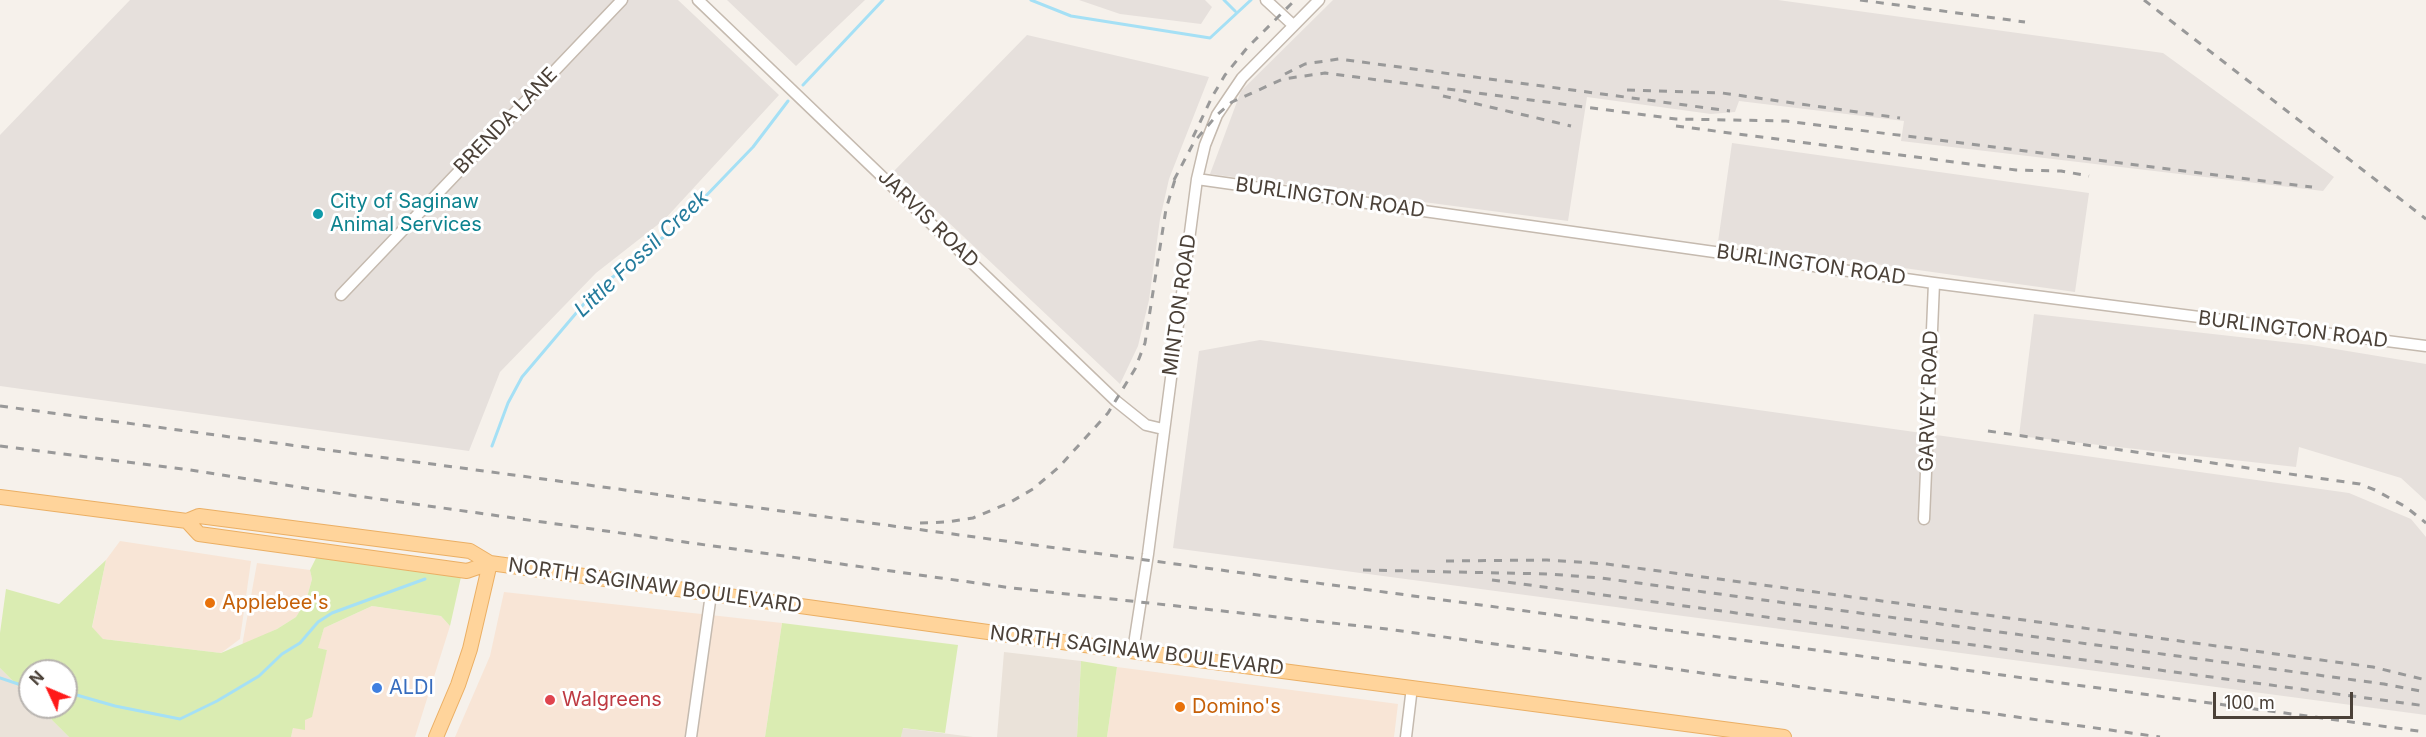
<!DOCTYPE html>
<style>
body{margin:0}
#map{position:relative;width:2426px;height:737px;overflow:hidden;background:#f6f1eb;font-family:Inter,sans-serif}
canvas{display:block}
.north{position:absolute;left:18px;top:659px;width:60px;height:60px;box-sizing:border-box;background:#fff;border:2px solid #b7b3af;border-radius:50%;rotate:314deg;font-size:16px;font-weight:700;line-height:24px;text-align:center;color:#4b4138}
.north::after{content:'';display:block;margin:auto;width:21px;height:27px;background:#ff1a19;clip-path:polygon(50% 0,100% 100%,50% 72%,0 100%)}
.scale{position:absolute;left:2213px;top:692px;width:140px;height:27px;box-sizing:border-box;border:3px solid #4b4138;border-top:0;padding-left:8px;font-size:18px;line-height:21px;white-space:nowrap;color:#4b4138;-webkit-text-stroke:4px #fff;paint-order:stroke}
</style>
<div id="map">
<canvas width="2426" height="737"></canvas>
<div class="north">N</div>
<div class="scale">100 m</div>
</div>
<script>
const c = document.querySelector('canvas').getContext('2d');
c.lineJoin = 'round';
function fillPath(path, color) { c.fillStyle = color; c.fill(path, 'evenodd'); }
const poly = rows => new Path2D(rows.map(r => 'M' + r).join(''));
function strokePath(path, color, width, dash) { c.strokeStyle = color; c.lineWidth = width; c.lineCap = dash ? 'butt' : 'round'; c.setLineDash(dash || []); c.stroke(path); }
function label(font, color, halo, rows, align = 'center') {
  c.font = font + ' Inter,sans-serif'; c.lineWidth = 6; c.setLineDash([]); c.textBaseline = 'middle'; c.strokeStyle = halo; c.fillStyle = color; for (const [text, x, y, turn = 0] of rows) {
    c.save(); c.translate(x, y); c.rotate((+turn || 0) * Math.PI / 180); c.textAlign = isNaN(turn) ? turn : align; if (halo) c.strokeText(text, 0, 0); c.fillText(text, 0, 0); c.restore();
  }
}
const residential = poly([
 [1004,652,1081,661,1077,737,997,737],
 [0,668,30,698,30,707,39,707,69,737,0,737],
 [902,728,973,737,901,737]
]);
const commercial = poly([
 [120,541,251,561,240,639,221,653,103,639,92,628,106,560],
 [257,563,310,570,312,579,306,601,296,617,277,629,242,646],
 [504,592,782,623,765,737,455,737,490,656],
 [372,606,441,616,450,626,415,737,291,737,293,728,305,720,327,650,317,649,324,628],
 [1117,667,1398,704,1394,737,1107,737]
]);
const industrial = poly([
 [130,0,678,0,779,95,665,219,596,273,500,372,469,451,0,386,0,135],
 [727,0,865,0,796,66],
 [1079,0,1205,0,1212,7,1201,24,1120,14],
 [1333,0,1778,0,2163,53,2334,177,2323,191,1901,141,1904,121,1739,101,1735,112,1711,114,1587,97,1568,221,1210,174,1241,91],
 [1027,35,1209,77,1169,179,1160,219,1149,300,1138,346,1120,384,894,171],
 [1732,143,2089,193,2075,292,1718,242],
 [2034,314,2311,345,2426,364,2426,501,2401,478,2299,447,2296,467,2019,436],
 [1260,340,2349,493,2411,519,2426,537,2426,715,1173,548,1199,351]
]);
const green = poly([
 [317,556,461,577,450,626,441,616,372,606,324,628,318,648,327,650,312,717,305,720,305,730,293,728,291,737,69,737,39,707,66,707,66,671,30,671,30,698,0,668,0,633,6,589,59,604,106,560,92,627,103,639,221,653,277,629,296,617,306,601,312,579,310,570],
 [782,623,958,645,945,733,903,728,901,737,765,737],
 [1081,661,1117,667,1107,737,1077,737]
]);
const stream = poly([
 [1031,0,1071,16,1210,38,1251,0],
 [1224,0,1235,11],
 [803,85,883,0],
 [492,446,508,403,522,377,594,292,676,227,753,147,788,101],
 [0,678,30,688],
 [66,692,115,706,180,719,217,701,259,676,282,654,300,643,318,622,332,613,425,579]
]);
const minor = poly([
 [698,0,1116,401,1146,425,1163,429],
 [1266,0,1293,25],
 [1197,179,1934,283,2426,346],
 [341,295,622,0],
 [1924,519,1934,283],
 [1133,651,1148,554,1197,179,1205,145,1217,115,1242,78,1319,0],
 [691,737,711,594],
 [1406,737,1412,687]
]);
const major = poly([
 [0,497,187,521,199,516,470,551,490,563,1024,637,1784,737],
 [187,521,199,534,286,546,467,571,490,563],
 [436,737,458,685,470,649,490,563]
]);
const rail = poly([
 [1860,0,2025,22],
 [2144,0,2426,219],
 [1285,74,1305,64,1339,59,1730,111],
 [1627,90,1722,93,1900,118],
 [1443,96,1571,126],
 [1676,126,2016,170,2061,171,2089,176],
 [1193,137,1212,97,1225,75,1247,48,1295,0],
 [1174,180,1194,142,1217,115,1232,102,1283,79,1325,73,1676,119,1786,121,2312,187],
 [0,406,2426,732],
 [1988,431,2360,484,2375,490,2406,507,2426,523],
 [0,446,190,470,343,494,1012,588,1387,629,2160,737],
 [920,523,947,522,973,518,1009,503,1033,489,1059,467,1108,413,1135,369,1145,343,1166,209,1177,173],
 [1446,561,1547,560,1607,564,2373,667,2426,680],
 [1363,570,1550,574,1601,578,2384,684,2426,692],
 [1492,580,2426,706]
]);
const markers = [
 [318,214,6,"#0f9aa8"],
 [210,603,6,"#e8710a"],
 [377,688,6,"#3f7fe0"],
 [550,700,6,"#e0444e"],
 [1180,707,6,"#e8710a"]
];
const streetNames = [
 ["BRENDA LANE",506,121,-46],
 ["BURLINGTON ROAD",1330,198,8],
 ["JARVIS ROAD",928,219,44],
 ["BURLINGTON ROAD",1811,265,8],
 ["MINTON ROAD",1180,305,-82],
 ["BURLINGTON ROAD",2293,330,7],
 ["GARVEY ROAD",1929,401,-88],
 ["NORTH SAGINAW BOULEVARD",655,586,8],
 ["NORTH SAGINAW BOULEVARD",1137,651,7]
];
const cultureNames = [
 ["City of Saginaw",330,202],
 ["Animal Services",330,225]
];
const foodNames = [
 ["Applebee's",222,603],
 ["Domino's",1192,707]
];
const shopNames = [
 ["ALDI",389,688]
];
const healthNames = [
 ["Walgreens",562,700]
];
const waterNames = [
 ["Little Fossil Creek",642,254,-43]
];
fillPath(residential, '#eae2d9');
fillPath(commercial, '#f8e5d6');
fillPath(industrial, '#e6e0dc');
fillPath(green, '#daecb2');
strokePath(stream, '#a5e0f5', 3);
strokePath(minor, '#c5baaf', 13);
strokePath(major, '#ebaf64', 16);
strokePath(minor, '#fff', 10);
strokePath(major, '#ffd49b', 14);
strokePath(rail, '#999', 3, [8, 8]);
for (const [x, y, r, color] of markers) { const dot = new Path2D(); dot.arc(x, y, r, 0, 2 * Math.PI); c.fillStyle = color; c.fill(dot); strokePath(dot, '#fff', 2); }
label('20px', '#4b4138', '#fff', streetNames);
label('20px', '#0d838f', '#fff', cultureNames, 'left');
label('20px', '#c56008', '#fff', foodNames, 'left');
label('20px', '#366cbe', '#fff', shopNames, 'left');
label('20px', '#be3a42', '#fff', healthNames, 'left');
label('italic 21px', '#247b9c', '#fff', waterNames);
</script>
